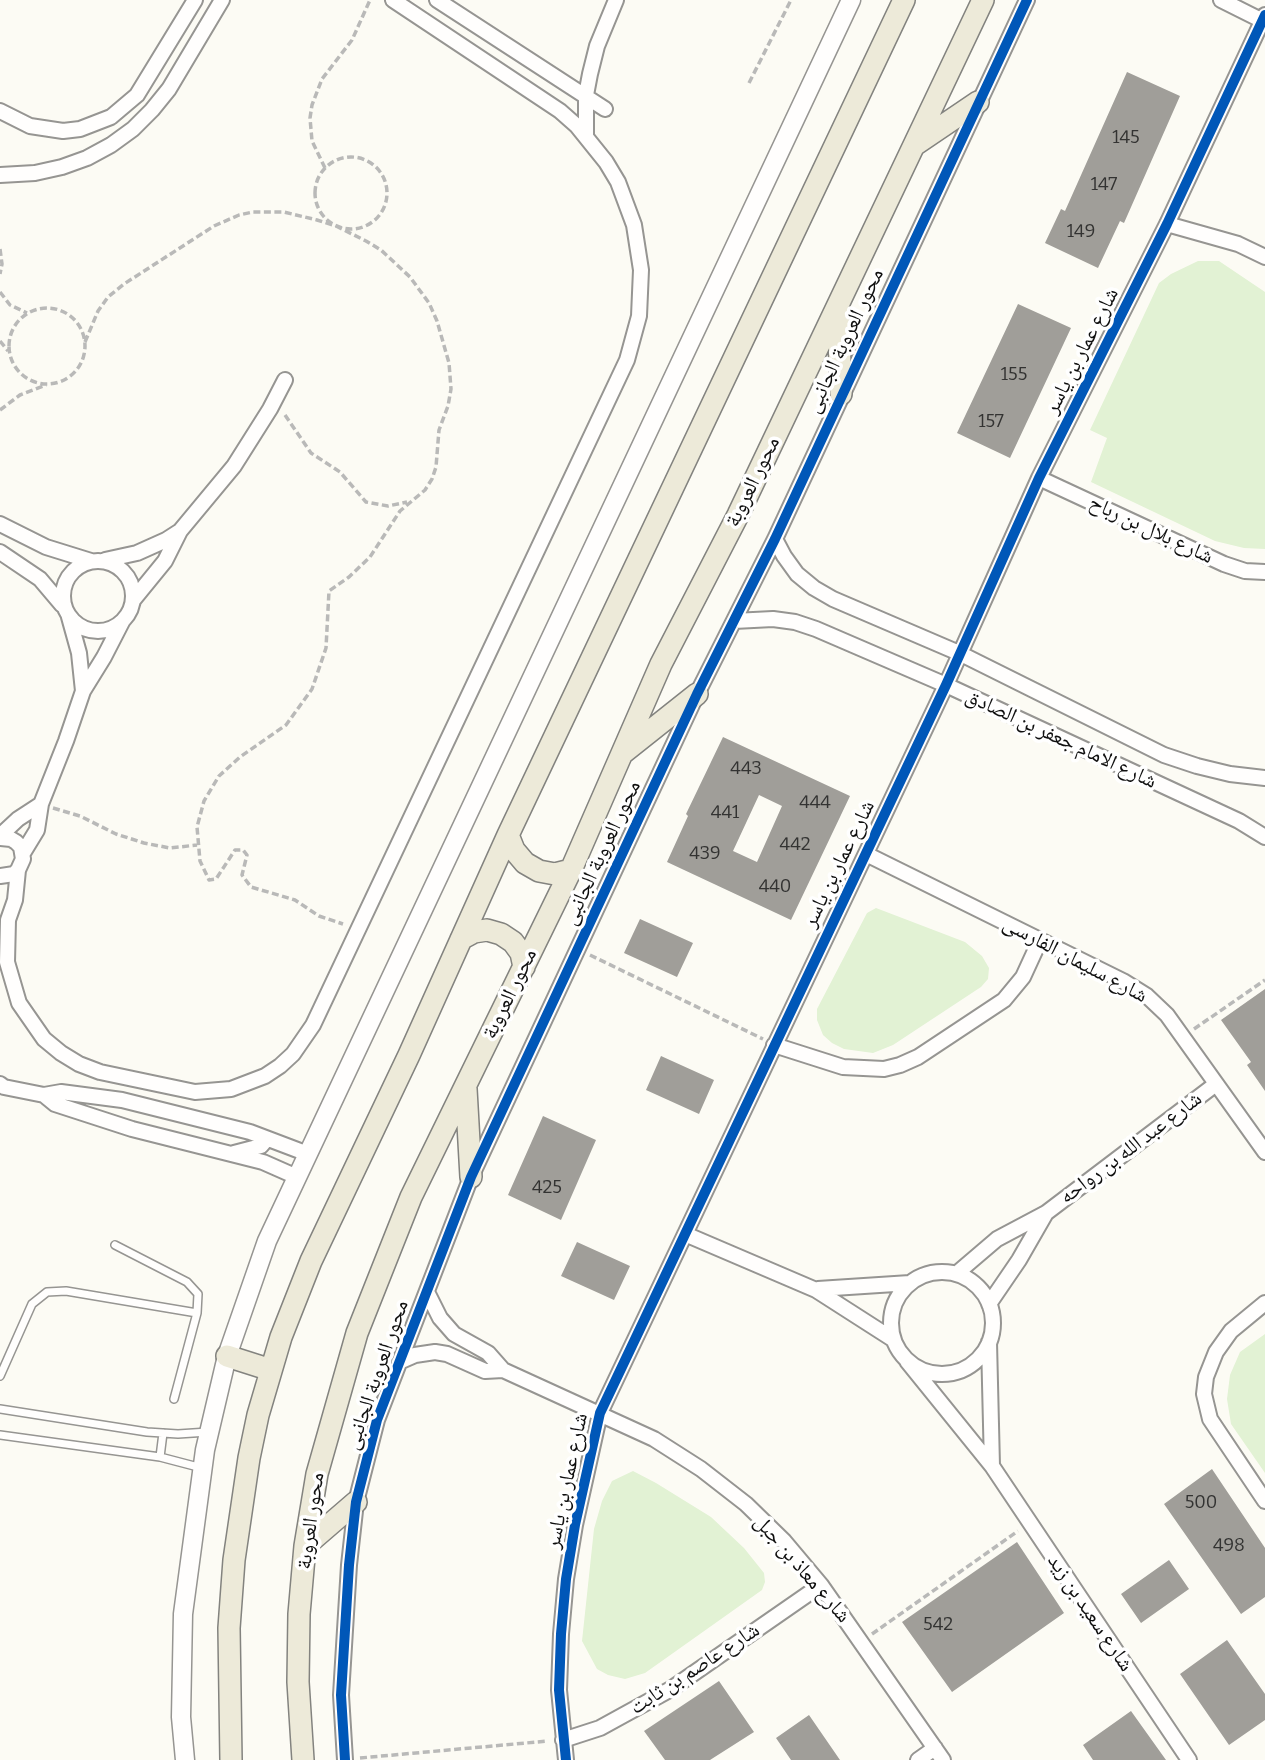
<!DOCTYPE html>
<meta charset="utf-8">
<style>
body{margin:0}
canvas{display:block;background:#fcfbf4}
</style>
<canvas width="1265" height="1760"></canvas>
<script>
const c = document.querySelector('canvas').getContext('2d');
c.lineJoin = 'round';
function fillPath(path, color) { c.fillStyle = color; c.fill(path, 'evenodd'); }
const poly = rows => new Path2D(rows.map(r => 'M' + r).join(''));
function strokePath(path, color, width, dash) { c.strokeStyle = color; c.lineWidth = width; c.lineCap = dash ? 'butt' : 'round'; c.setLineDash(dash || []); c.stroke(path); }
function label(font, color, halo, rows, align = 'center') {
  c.font = font + ' Bitter,"Noto Naskh Arabic",serif'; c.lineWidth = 7; c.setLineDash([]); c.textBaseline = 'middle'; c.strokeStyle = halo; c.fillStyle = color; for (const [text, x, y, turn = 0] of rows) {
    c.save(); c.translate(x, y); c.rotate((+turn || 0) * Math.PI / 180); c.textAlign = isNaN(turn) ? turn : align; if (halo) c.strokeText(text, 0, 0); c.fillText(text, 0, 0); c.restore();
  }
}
const green = poly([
 [1198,261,1219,261,1265,292,1265,549,1244,548,1215,541,1091,482,1107,438,1090,430,1159,283,1171,274],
 [876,908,965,942,982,956,989,968,988,979,981,987,893,1045,873,1053,844,1049,832,1043,823,1035,817,1020,817,1009,867,913],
 [1265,1334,1265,1473,1231,1424,1227,1399,1230,1375,1240,1352],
 [633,1471,656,1483,711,1517,744,1548,764,1573,765,1582,762,1590,645,1673,625,1679,608,1675,597,1669,582,1641,594,1529,602,1501,612,1481]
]);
const building = poly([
 [1127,72,1180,96,1124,223,1120,221,1098,268,1045,243,1061,209,1065,211],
 [1018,304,1071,328,1010,458,957,433],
 [723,737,850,796,791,920,667,862,688,816,686,814],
 [759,795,782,806,757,862,733,851],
 [640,919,693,943,677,977,624,953],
 [1265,989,1265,1091,1247,1065,1251,1062,1221,1020],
 [661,1056,714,1080,699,1114,646,1090],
 [543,1116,596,1140,561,1220,508,1195],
 [577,1242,630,1266,614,1300,561,1276],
 [1212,1469,1265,1548,1265,1597,1241,1614,1164,1504],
 [1017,1542,1064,1613,952,1692,902,1622],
 [1169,1560,1189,1589,1141,1623,1121,1594],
 [1227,1640,1265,1694,1265,1720,1229,1745,1180,1674],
 [719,1681,754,1732,710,1760,665,1760,644,1731],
 [1131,1711,1166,1760,1093,1760,1083,1745],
 [809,1715,840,1760,791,1760,776,1738]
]);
const path = poly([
 [749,83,791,0],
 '315 193a36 36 0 1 1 72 0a36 36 0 1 1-72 0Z',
 [325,168,312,141,310,118,312,105,322,79,352,40,370,0],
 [0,249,2,264,0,274],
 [0,292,10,305,27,313],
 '9 346a38 38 0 1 1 76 0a38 38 0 1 1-76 0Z',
 [0,341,8,351],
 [85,342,98,311,108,297,124,284,214,226,239,215,253,212,284,212,317,220,336,226,366,241,381,250,410,277,429,303,437,321,449,363,451,389,448,406,439,430,436,467,432,479,425,490,400,511,370,557,349,577,329,591,326,648,312,689,286,725,240,757,219,776,204,801,197,827,200,861,209,880,216,879,235,850,243,850,247,855,242,875,251,887,295,900,319,916,343,924],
 [0,410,20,395,46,385],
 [285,415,311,453,340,472,366,502,388,506,407,502],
 [53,808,80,816,116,834,144,843,170,848,197,845],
 [590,955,763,1039],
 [1194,1029,1265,980],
 [872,1634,1018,1531],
 [360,1758,548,1741]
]);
const service = poly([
 [115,1245,187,1282,198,1294,197,1313,174,1399],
 [0,1376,32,1304,47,1292,66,1291,197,1313],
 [0,1409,147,1432,178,1434,208,1432],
 [0,1435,160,1457,202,1468],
 [160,1457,163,1433]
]);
const minor = poly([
 [437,0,605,109],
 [1221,0,1265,22],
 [0,111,30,126,63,131,80,129,111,117,137,95,195,0],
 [586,136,586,95,590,74,597,46,616,0],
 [0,175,35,173,62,167,87,158,111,145,133,129,152,110,169,89,222,0],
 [1167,224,1238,244,1265,257],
 [1039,478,1224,564,1245,571,1265,572],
 [0,524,46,547,91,561],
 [775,539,784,556,797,574,814,588,833,599,959,653,1164,755,1197,766,1230,774,1265,778],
 [0,552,40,579,62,605],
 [105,560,137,553,166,540,180,531,234,466,270,409,285,380],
 '63 596a35 35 0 1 1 70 0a35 35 0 1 1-70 0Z',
 [134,599,165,561,180,531],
 [69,617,79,653,83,691],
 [734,621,773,619,795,622,816,629,946,685,1239,821,1265,837],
 [0,836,18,819,41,804],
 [0,838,11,839,16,842,21,847,23,859,18,870,14,874,0,876],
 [23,853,37,830,41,804,66,741,83,691,104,657,122,622],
 [866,854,1123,981,1147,996,1167,1015,1265,1152],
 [18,870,15,900,8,920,7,962,19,1003,44,1039,61,1053,79,1064,100,1072,195,1092,231,1089,265,1076,280,1066,293,1054,313,1025,627,360,639,316,641,270,634,225,618,182,606,162,577,126,560,111,393,0],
 [774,1045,843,1067,884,1069,900,1065,918,1057,1004,1000,1023,977,1040,940],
 [0,1084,4,1087,44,1095,61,1092,122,1100,250,1132,308,1154],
 [44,1095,55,1104,132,1129,263,1162,297,1177],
 [234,1153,261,1146,267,1139],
 [685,1234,816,1290,894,1340],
 '891 1323a51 51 0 1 1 102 0a51 51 0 1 1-102 0Z',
 [956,1274,997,1239,1046,1213,1216,1084],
 [818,1289,910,1283],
 [427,1292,440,1318,454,1334,488,1353,503,1370,654,1439,701,1469,746,1504,784,1541,821,1585,943,1760],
 [1265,1303,1231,1331,1216,1352,1206,1377,1204,1394,1210,1419,1265,1501],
 [989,1304,1019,1260,1046,1213],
 [989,1342,992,1466],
 [907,1361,992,1466,1189,1760],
 [399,1362,415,1355,435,1352,447,1354,485,1371,503,1370],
 [563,1740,600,1728,671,1689,821,1585],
 [345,1760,341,1695,349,1565,356,1502,377,1420,471,1177,697,694,775,539,1027,0],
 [566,1760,559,1690,561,1634,566,1579,575,1525,600,1413,946,685,1039,478,1167,224,1265,15],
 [918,1760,935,1748]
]);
const tertiary = poly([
 [185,1760,181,1717,183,1614,205,1450,227,1356,267,1241,851,0]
]);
const primary = poly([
 [916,144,978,102],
 [838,308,841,394],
 [624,752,697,694],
 [508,835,514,850,525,863,539,871,555,874,571,870],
 [461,939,474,932,487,930,501,934,513,942,521,953,524,967],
 [466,1089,471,1177],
 [227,1356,271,1370],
 [305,1546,356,1502],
 [231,1760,229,1628,234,1560,249,1458,258,1415,281,1337,311,1261,409,1055,508,835,904,0],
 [303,1760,298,1682,299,1614,305,1546,317,1474,357,1333,411,1197,571,870,661,664,738,515,983,0]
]);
const cycleway = poly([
 [345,1760,341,1695,349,1565,356,1502,377,1420,471,1177,697,694,775,539,1027,0],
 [566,1760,559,1690,561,1634,566,1579,575,1525,600,1413,946,685,1039,478,1167,224,1265,15]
]);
const numberNames = [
 ["145",1126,138],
 ["147",1104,185],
 ["149",1081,232],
 ["155",1014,375],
 ["157",991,422],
 ["443",746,769],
 ["444",815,803],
 ["441",725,813],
 ["442",795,845],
 ["439",705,854],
 ["440",775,887],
 ["425",547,1188],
 ["500",1201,1503],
 ["498",1229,1546],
 ["542",938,1625]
];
const streetNames = [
 ["محور العروبة الجانبى",845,341,-65],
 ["شارع عمار بن ياسر",1082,351,-63],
 ["محور العروبة",753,482,-64],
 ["شارع بلال بن رباح",1151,530,25],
 ["شارع الامام جعفر بن الصادق",1061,739,25],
 ["محور العروبة الجانبى",602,853,-65],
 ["شارع عمار بن ياسر",839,864,-64],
 ["شارع سليمان الفارسى",1075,960,28],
 ["محور العروبة",510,994,-64],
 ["شارع عبد الله بن رواحه",1131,1148,-37],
 ["محور العروبة الجانبى",377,1375,-71],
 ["شارع عمار بن ياسر",567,1481,-78],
 ["محور العروبة",311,1521,-82],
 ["شارع معاذ بن جبل",802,1569,49],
 ["شارع سعيد بن زيد",1090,1613,56],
 ["شارع عاصم بن ثابت",695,1669,-33]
];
fillPath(green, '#e2f2d4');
fillPath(building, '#a09e99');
strokePath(service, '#969592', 10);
strokePath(minor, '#969592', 18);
strokePath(tertiary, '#969592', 21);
strokePath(primary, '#83837f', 24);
strokePath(path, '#b9b9b8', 3.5, [7, 3.5]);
strokePath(service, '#fffefd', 7);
strokePath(minor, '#fffefd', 14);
strokePath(tertiary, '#fffefd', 18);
strokePath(primary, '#edead9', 21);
strokePath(cycleway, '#0057b8', 10);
label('18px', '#333332', null, numberNames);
label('21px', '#0f0f0f', '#fff', streetNames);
</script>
